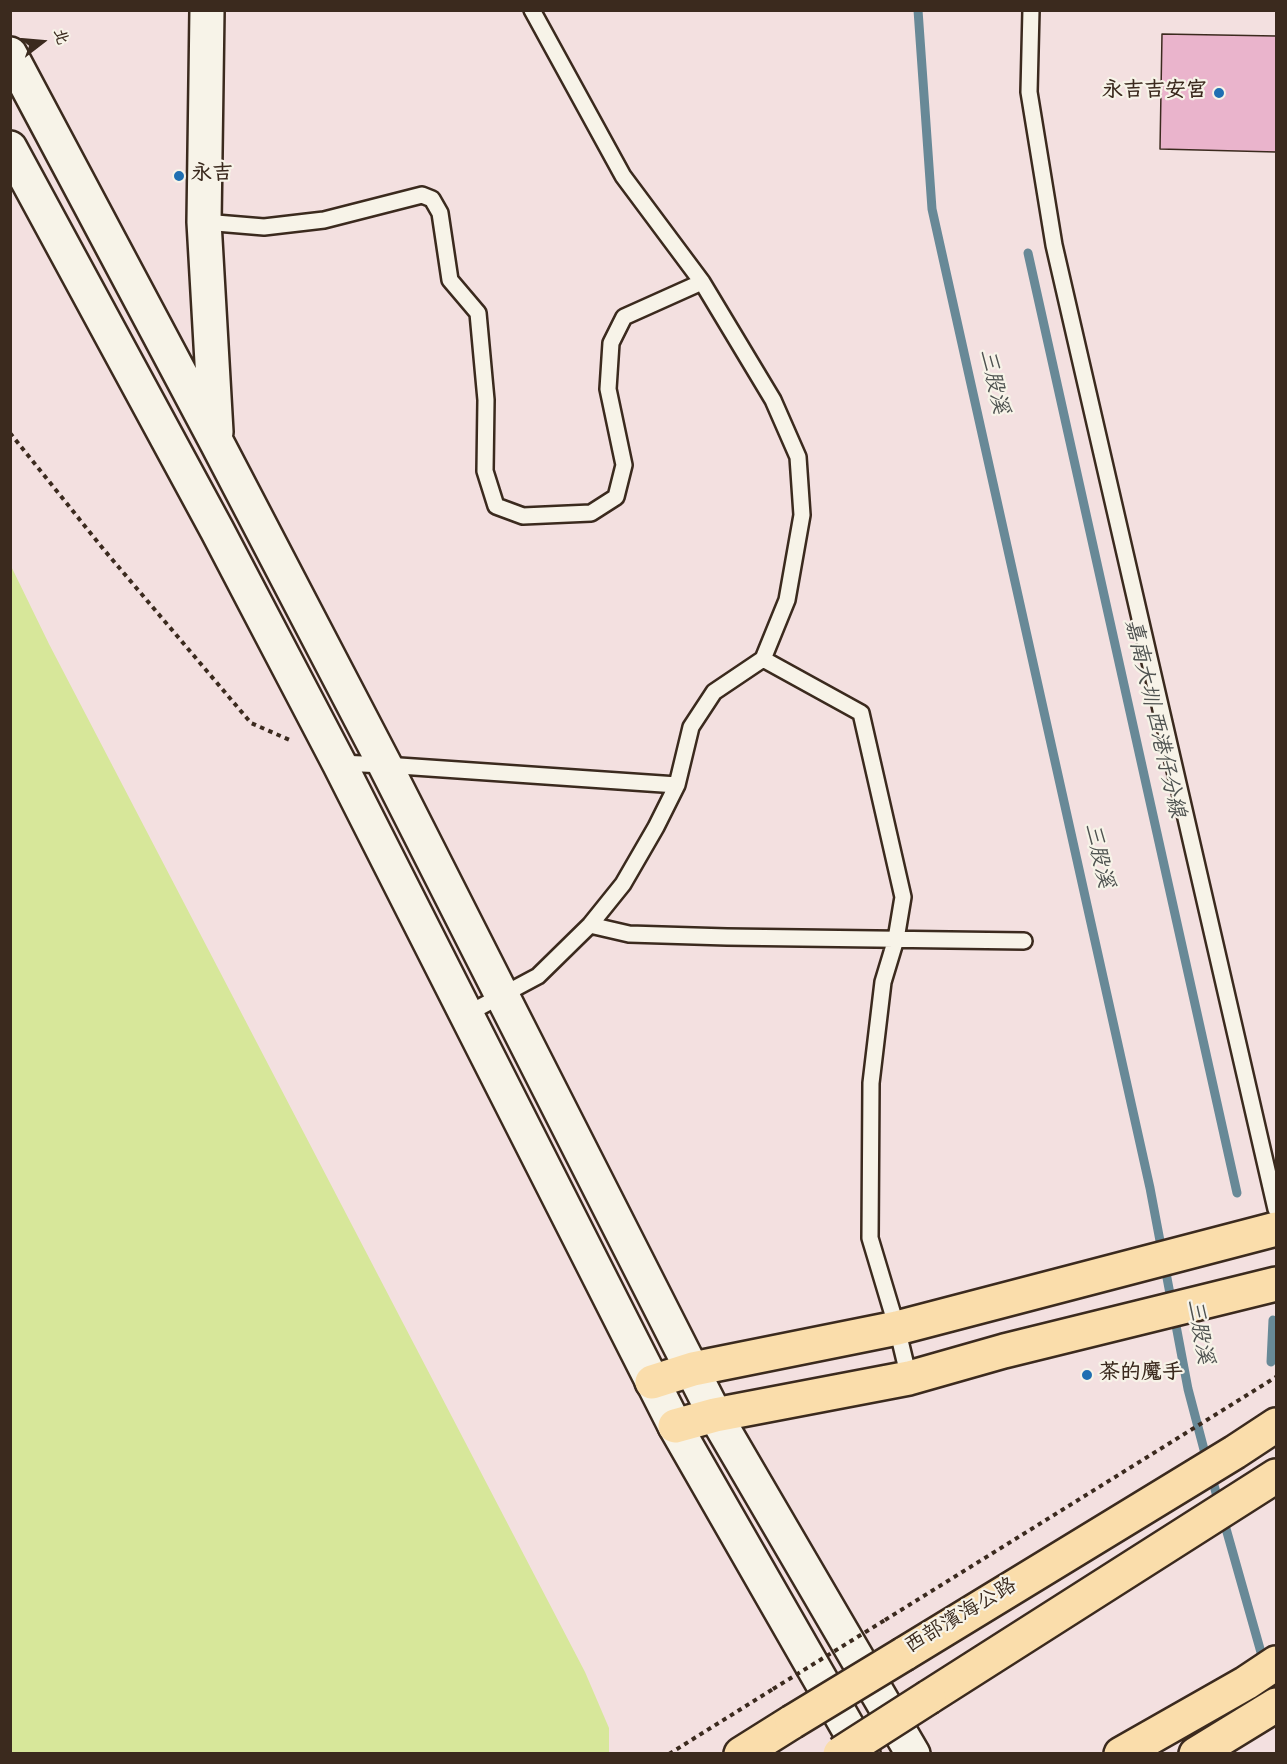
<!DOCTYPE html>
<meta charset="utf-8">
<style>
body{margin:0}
#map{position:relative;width:1287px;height:1764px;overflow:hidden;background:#f3e0e0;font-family:Dekko,"LXGW WenKai TC",sans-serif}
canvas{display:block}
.frame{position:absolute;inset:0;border:12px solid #3b2a1e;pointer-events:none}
.north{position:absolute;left:12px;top:12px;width:60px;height:60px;-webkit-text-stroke:4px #f7f3e8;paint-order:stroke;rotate:74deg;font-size:16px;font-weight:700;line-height:24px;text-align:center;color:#3b2a1e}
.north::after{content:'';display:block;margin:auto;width:21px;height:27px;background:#3b2a1e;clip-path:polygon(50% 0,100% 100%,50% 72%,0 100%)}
</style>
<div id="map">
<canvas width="1287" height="1764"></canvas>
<div class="frame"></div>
<div class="north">北</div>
</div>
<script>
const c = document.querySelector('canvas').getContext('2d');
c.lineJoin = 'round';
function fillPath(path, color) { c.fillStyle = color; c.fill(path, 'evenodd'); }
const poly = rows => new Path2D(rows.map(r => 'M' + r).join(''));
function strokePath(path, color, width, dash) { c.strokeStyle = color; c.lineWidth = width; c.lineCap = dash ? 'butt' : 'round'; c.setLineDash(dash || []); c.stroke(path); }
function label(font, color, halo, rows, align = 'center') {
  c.font = font + ' Dekko,"LXGW WenKai TC",sans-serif'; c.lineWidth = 4.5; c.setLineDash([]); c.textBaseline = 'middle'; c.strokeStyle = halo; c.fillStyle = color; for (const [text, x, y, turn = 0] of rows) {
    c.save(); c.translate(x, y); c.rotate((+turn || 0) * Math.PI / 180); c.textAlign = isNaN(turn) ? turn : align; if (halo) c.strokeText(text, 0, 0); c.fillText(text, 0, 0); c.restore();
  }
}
const green = poly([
 [11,566,49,644,585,1672,609,1728,609,1753,11,1753]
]);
const stream = poly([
 [918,10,932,209,1150,1188,1188,1389,1207,1461],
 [1028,253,1237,1193],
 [1271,1362,1273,1320],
 [1211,1474,1219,1504],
 [1223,1518,1264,1663]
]);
const building = poly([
 [1162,34,1276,36,1276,152,1160,149,1162,34]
]);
const path = poly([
 [10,433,105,551,251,723,292,741],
 [885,1620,1276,1377],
 [669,1754,773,1689]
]);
const lane = poly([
 [1031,10,1029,92,1054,245,1276,1209],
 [204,222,264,227,324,220,422,195,432,199,440,213,450,280,478,313,486,400,485,471,496,506,523,516,591,513,616,497,624,465,608,389,611,343,624,317,702,282],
 [763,659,861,713,903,897,896,939,883,982,871,1083,870,1238,897,1328,909,1378],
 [339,763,385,765,677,785],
 [590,925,629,934,727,937,1024,941],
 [467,1014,538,976,590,925,623,884,656,827,677,785,691,727,714,692,763,659,787,600,802,515,798,457,773,400,702,282,623,176,532,10]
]);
const secondary = poly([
 [207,10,204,222,216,432],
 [10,54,217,443,385,765,715,1415,913,1754],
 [10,148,217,530,339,763,675,1426,863,1754]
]);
const primary = poly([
 [652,1382,693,1369,897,1328,1276,1229],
 [675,1426,715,1415,909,1378,1004,1351,1276,1284],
 [904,1654,1235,1452,1276,1425],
 [929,1697,1276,1476],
 [741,1754,792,1722],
 [1121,1754,1246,1683,1276,1663],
 [1196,1754,1276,1705]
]);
const pathBridge = poly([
 [773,1689,885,1620]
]);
const primaryBridge = poly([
 [792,1722,904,1654],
 [840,1754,929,1697]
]);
const markers = [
 [1219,93,6,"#1f6fb2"],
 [179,176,6,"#1f6fb2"],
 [1087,1375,6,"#1f6fb2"]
];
const poiNames = [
 ["永吉吉安宮",1207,93,"right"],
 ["永吉",191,176],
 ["茶的魔手",1099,1375]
];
const streetNames = [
 ["西部濱海公路",962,1618,-31]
];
const waterNames = [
 ["三股溪",991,382,77],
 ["嘉南大圳 西港仔分線",1152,719,77],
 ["三股溪",1096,856,77],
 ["三股溪",1197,1332,80]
];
fillPath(green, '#d7e79a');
strokePath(stream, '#688997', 9);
fillPath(building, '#eab4cc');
strokePath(building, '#3b2a1e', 1.5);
strokePath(lane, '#3b2a1e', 20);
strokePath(secondary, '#3b2a1e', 38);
strokePath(primary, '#3b2a1e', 38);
strokePath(path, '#3b2a1e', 4, [4.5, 4.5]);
strokePath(lane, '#f7f3e8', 15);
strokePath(secondary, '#f7f3e8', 33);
strokePath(primary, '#faddab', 33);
strokePath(primaryBridge, '#3b2a1e', 38, []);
strokePath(pathBridge, '#3b2a1e', 4, [4.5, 4.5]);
strokePath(primaryBridge, '#faddab', 33);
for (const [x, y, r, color] of markers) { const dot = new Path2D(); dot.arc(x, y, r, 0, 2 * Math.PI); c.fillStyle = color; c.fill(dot); strokePath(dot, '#f7f3e8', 2); }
label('bold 21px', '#3b2a1e', '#f7f3e8', poiNames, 'left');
label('21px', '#3b2a1e', '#f7f3e8', streetNames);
label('italic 22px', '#4e5250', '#f7f3e8', waterNames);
</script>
